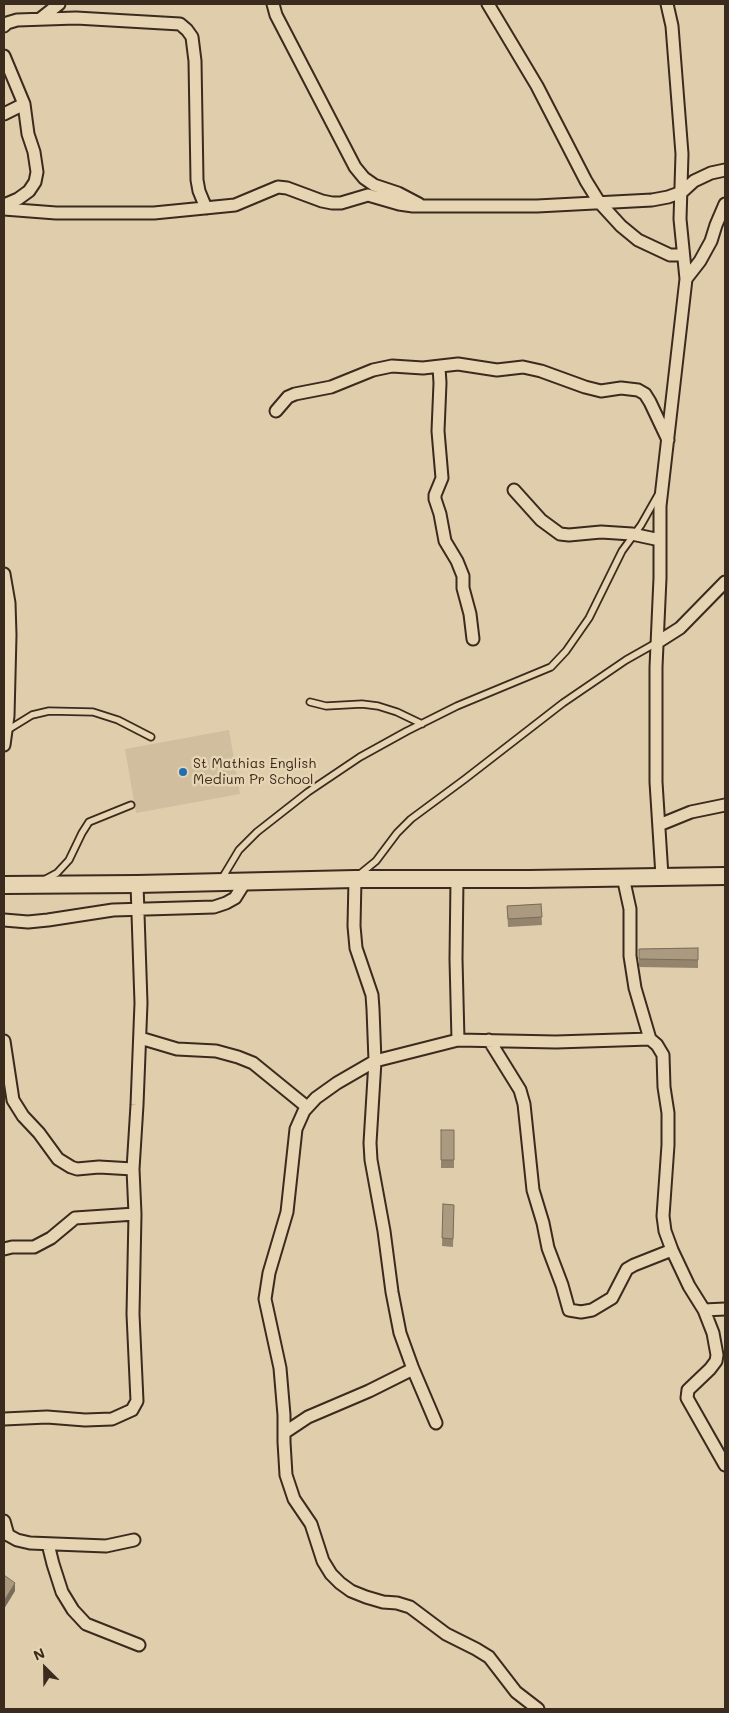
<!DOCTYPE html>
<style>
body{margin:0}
#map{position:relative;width:729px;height:1713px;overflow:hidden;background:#dfcdac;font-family:Mali,sans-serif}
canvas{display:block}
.frame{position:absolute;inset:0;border:5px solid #3b2a1e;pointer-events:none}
.north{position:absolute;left:20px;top:1643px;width:50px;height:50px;-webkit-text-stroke:4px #e6d4b2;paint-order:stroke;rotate:337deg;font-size:14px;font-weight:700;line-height:20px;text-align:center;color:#3b2a1e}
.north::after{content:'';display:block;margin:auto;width:18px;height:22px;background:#3b2a1e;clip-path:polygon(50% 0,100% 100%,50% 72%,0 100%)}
</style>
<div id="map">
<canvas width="729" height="1713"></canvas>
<div class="frame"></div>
<div class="north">N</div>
</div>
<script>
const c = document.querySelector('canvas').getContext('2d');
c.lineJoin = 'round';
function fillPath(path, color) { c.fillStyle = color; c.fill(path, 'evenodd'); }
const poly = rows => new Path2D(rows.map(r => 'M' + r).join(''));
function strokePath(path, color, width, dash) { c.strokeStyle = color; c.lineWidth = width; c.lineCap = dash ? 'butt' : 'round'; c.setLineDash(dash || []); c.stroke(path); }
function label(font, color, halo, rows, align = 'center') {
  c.font = font + ' Mali,sans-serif'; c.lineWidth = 5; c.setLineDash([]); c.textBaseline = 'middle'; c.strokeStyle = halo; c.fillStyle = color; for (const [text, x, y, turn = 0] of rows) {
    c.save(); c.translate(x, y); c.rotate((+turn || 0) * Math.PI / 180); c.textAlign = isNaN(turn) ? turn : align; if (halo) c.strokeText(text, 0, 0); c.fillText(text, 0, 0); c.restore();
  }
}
const built = poly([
 [229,730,240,794,136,813,125,749]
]);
const service = poly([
 [310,702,326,706,362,704,378,706,397,712,422,724],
 [6,731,32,715,49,711,93,712,118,720,151,737],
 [360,874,376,861,397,833,411,819,465,779,563,703,626,660,656,643],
 [44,880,57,873,69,860,82,833,89,822,131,805],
 [221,880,239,850,257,832,308,792,360,757,407,731,457,706,551,667,566,651,589,618,622,551,641,525,658,495]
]);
const minor = poly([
 [273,4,276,15,355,167,364,178,374,185,398,193,419,204],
 [488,4,537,86,586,181,599,202,621,226,638,240,670,255,683,255],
 [40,19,59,4],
 [4,26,7,23,17,20,76,18,180,24,187,30,192,37,195,61,197,180,199,191,206,208],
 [4,56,24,104,28,134,34,152,37,172,35,182,29,191,18,199,4,205],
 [4,114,24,104],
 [4,209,56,213,154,213,235,205,278,187,287,188,322,201,332,203,341,203,368,195,399,204,413,206,537,206,652,200,668,197,682,192,694,181,711,173,725,170],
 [686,279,700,261,711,241,716,225,725,204],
 [439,367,440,383,438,431,442,478,435,495,435,499,440,514,445,541,457,561,463,576,463,588,470,614,473,639],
 [276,411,288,397,295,394,331,387,373,370,392,366,423,368,458,364,497,370,523,367,541,371,585,387,601,391,621,388,638,390,645,394,650,402,668,440],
 [514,490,541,520,560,534,569,535,601,532,632,534,660,540],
 [4,574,9,603,10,635,8,716,4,745],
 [658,642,680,628,725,582],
 [659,825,691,812,725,805],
 [662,876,656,782,656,667,660,578,660,506,686,279,680,219,682,154,672,26,667,4],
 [623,877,630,909,630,956,635,988,650,1039],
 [355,879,354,926,356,948,372,995,373,1009,375,1061,370,1143,371,1160,384,1231,392,1292,400,1333,413,1369,436,1423],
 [457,879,456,959,458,1040],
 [4,920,28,922,48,920,113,910,214,907,226,903,235,898,245,882],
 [140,1038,177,1049,216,1051,238,1057,253,1063,307,1107],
 [489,1040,520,1090,524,1104,533,1190,543,1223,548,1248,562,1285,569,1310,581,1312,592,1310,612,1298,627,1269,634,1265,672,1250],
 [4,1041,13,1100,23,1116,39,1133,58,1159,71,1167,77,1169,99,1167,133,1169],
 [4,1249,12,1247,34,1247,51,1238,75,1218,135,1214],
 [704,1310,725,1309],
 [4,1419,47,1417,85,1420,112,1419,132,1410,137,1401,133,1314,135,1214,133,1169,137,1105,141,1003,137,884],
 [284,1433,308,1417,369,1391,413,1369],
 [4,1521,8,1535,17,1540,30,1543,106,1546,134,1540],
 [48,1544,53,1564,62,1592,73,1610,86,1624,139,1645],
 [538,1709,516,1692,489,1657,476,1649,446,1634,410,1607,397,1603,383,1602,366,1597,351,1591,340,1583,331,1574,323,1561,311,1524,294,1499,286,1475,284,1442,284,1415,280,1368,265,1299,269,1273,287,1212,296,1129,304,1111,316,1098,337,1083,375,1061,458,1040,556,1042,650,1039,657,1045,663,1055,664,1087,668,1113,668,1145,663,1216,665,1231,672,1250,689,1286,704,1310,713,1333,717,1355,716,1361,710,1369,688,1390,687,1398,725,1465]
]);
const secondary = poly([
 [4,885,137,884,355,879,529,879,725,876]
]);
const wall = poly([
 [541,904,542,925,508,927,507,906],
 [698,948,698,968,639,967,639,949],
 [454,1130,454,1168,441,1168,441,1160],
 [443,1204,454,1205,453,1247,442,1246]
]);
const shadedWall = poly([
 [15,1583,15,1591,4,1609,4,1601]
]);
const building = poly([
 [541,904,542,917,508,919,507,906,541,904],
 [698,948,698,960,639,959,639,949,698,948],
 [441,1130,454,1130,454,1160,441,1160,441,1130],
 [443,1204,454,1205,453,1239,442,1238,443,1204],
 [4,1575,15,1583,4,1601,4,1575]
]);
const markers = [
 [183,772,5,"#1f6fb2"]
];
const poiNames = [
 ["St Mathias English",193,764],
 ["Medium Pr School",193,780]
];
fillPath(built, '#d0be9f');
strokePath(service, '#3b2a1e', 9);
strokePath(minor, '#3b2a1e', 15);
strokePath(secondary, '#3b2a1e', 20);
strokePath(service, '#e6d4b2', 5.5);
strokePath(minor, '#e6d4b2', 11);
strokePath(secondary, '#e6d4b2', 16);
fillPath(wall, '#94846e');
fillPath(shadedWall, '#786c5a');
fillPath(building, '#ac9a80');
strokePath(building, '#786c5a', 1);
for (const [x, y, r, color] of markers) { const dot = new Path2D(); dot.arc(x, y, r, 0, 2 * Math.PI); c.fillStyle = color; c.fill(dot); strokePath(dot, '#e6d4b2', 2); }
label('14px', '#3b2a1e', '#e6d4b2', poiNames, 'left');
</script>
